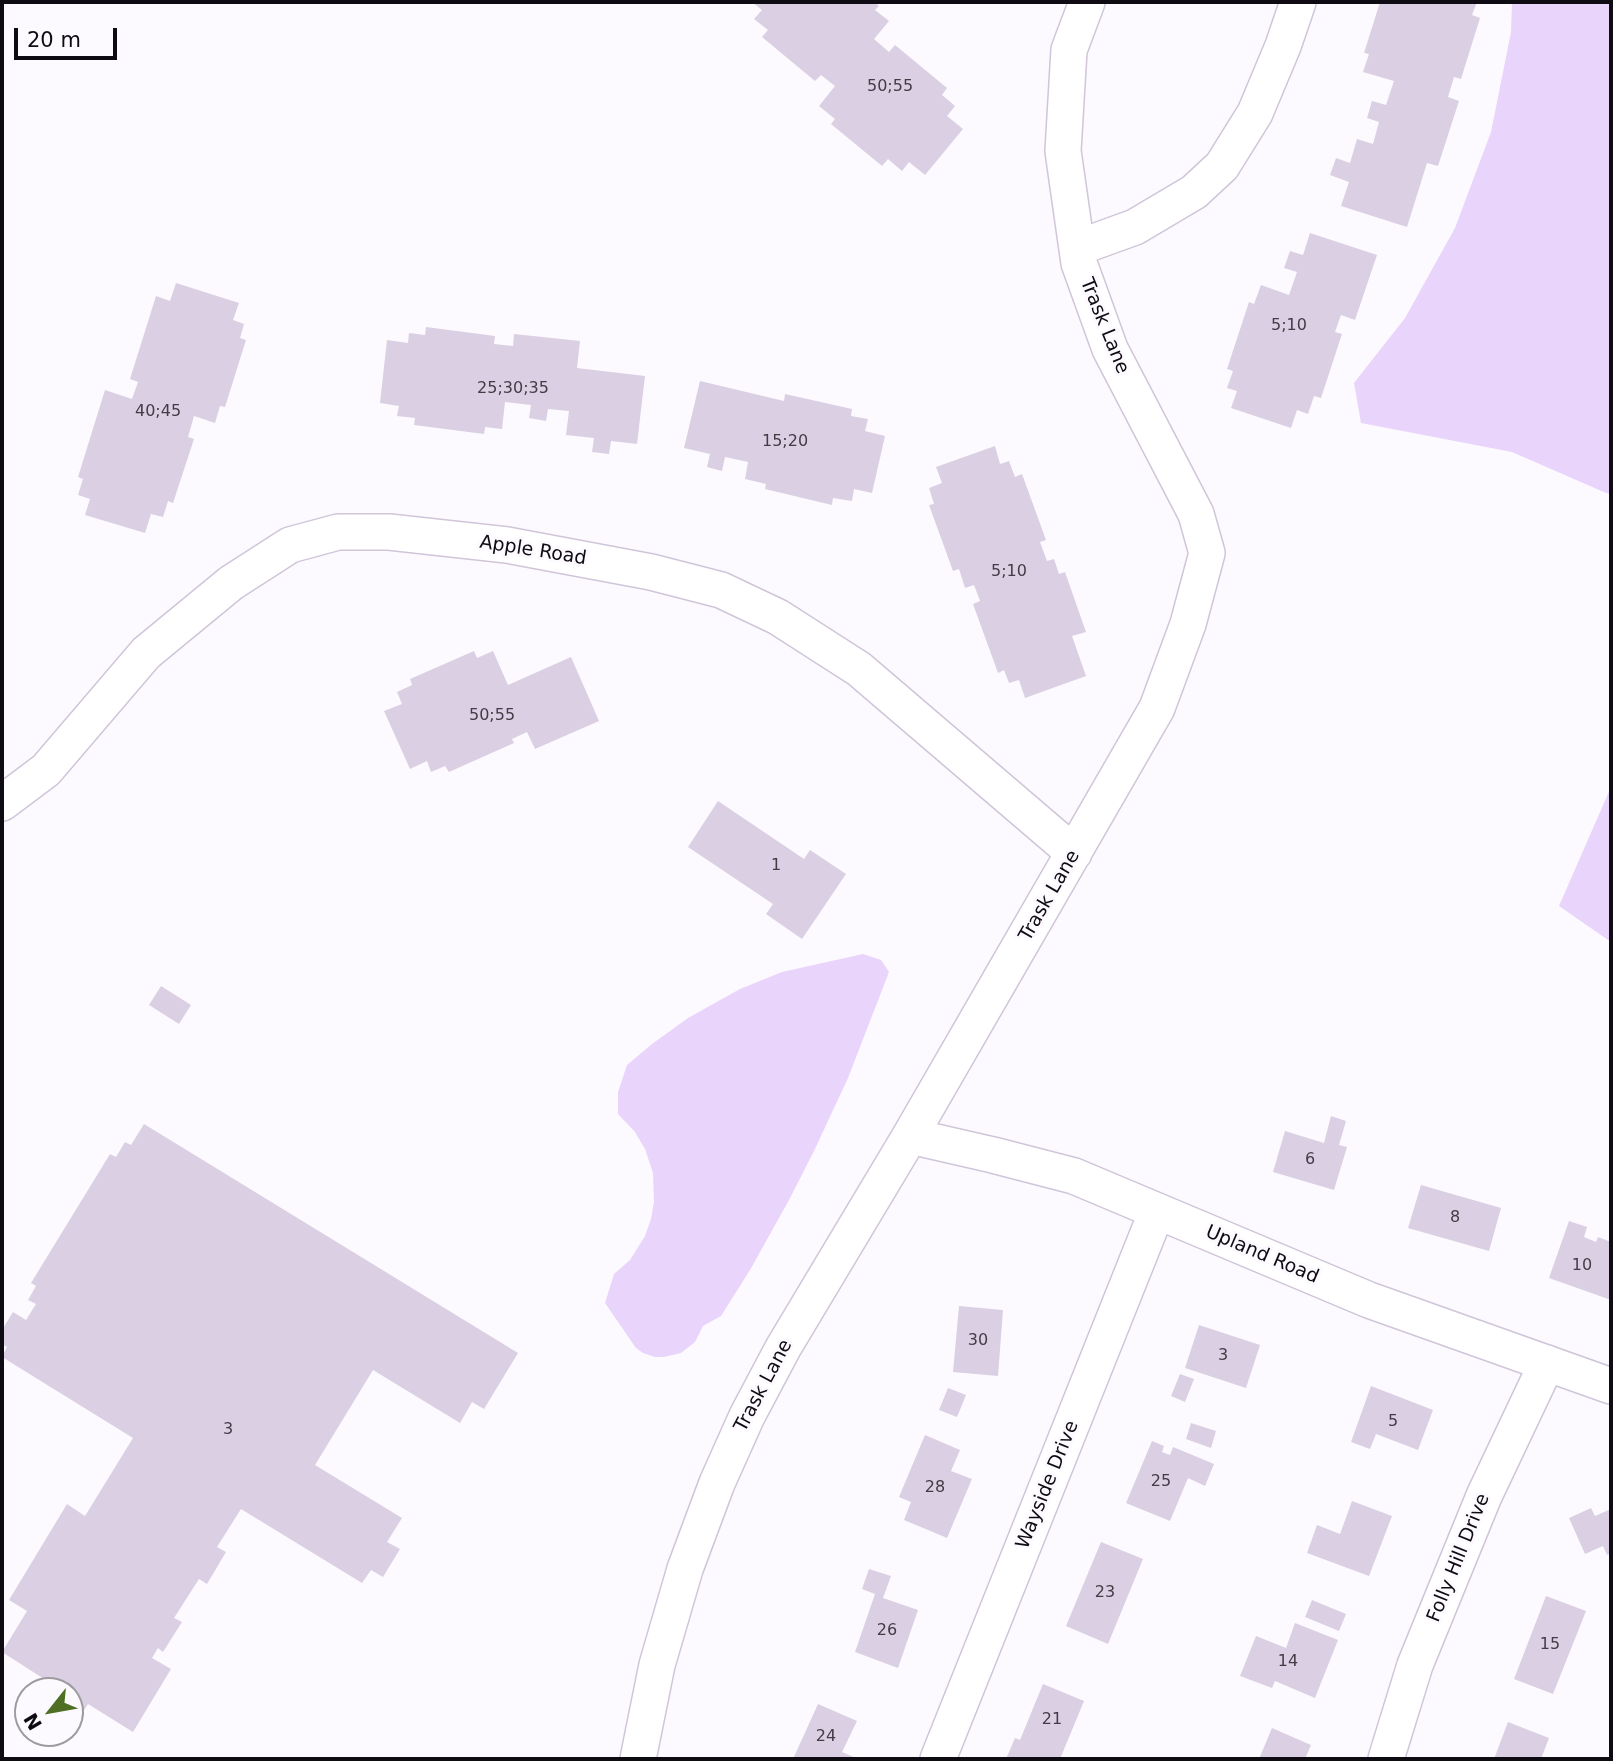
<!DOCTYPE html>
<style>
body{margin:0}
#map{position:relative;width:1613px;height:1761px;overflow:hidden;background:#fcfafe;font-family:"DejaVu Sans",sans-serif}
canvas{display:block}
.frame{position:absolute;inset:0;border:4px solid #0f0b12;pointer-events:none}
.north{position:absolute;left:14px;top:1677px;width:70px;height:70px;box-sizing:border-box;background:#fcfafe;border:2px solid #9d9aa0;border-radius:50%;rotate:239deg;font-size:19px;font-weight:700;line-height:28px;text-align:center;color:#0f0b12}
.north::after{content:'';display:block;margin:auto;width:24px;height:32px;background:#4f6f25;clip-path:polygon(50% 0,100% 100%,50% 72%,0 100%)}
.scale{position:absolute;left:14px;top:28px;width:103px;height:32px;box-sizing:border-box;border:4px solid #0f0b12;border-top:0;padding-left:9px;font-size:21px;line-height:24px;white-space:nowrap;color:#0f0b12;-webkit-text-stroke:5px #fcfafe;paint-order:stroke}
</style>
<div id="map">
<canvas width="1613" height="1761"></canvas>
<div class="frame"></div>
<div class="north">N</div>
<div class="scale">20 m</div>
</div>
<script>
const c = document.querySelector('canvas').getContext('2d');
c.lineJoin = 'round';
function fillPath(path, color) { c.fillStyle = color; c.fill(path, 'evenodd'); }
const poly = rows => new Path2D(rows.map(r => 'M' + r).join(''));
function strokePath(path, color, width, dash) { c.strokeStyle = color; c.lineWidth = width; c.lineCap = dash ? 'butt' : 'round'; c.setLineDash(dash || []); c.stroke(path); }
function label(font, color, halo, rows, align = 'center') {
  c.font = font + ' "DejaVu Sans",sans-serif'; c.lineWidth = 6; c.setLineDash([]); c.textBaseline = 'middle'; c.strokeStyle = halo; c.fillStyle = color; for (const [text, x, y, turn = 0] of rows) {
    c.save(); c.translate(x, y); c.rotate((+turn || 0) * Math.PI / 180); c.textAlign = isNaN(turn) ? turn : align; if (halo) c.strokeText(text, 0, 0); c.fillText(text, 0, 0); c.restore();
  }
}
const green = poly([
 [1512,2,1611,2,1611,494,1606,493,1512,452,1361,423,1354,383,1405,318,1455,228,1491,132,1511,32],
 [1611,787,1611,942,1559,906],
 [863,954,881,960,889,972,848,1078,814,1151,789,1200,750,1270,721,1316,703,1326,695,1342,681,1353,664,1357,655,1357,643,1353,636,1348,605,1303,614,1274,630,1260,645,1236,651,1219,654,1202,653,1173,645,1149,635,1132,618,1114,618,1092,627,1065,652,1044,688,1018,740,989,782,972]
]);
const building = poly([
 [752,2,874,2,879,6,875,10,889,21,874,39,889,52,895,45,947,88,942,95,955,106,947,116,963,129,925,175,909,162,902,171,888,159,882,166,831,124,835,119,819,106,835,86,821,75,815,81,762,37,768,30,754,19,762,10],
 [1380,2,1477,2,1472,15,1480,18,1461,79,1454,77,1448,97,1459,101,1438,166,1427,163,1407,227,1341,206,1349,182,1330,175,1336,158,1350,163,1357,139,1373,144,1379,122,1367,118,1372,101,1386,105,1394,81,1363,72,1369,54,1364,53],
 [1310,233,1377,255,1355,320,1341,315,1335,332,1342,334,1321,398,1314,396,1308,414,1297,410,1291,428,1231,408,1237,391,1227,388,1233,371,1227,369,1249,302,1254,304,1261,285,1289,295,1297,272,1284,268,1290,251,1303,255],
 [176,283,239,303,233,320,244,324,240,338,246,340,225,407,220,406,215,423,194,416,188,437,194,439,173,503,168,501,163,517,151,514,145,533,85,515,90,499,78,495,83,479,78,477,105,390,132,399,138,382,130,379,156,296,170,301],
 [426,327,495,336,494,344,513,346,514,334,580,341,577,368,645,376,637,444,611,441,609,454,592,452,594,438,566,435,569,411,548,409,546,421,529,418,531,405,505,402,502,429,485,427,484,434,414,425,415,418,397,416,399,406,380,403,387,340,408,343,409,333,425,335],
 [700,381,784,401,785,394,852,409,851,416,868,419,865,431,885,436,872,493,854,489,852,501,833,498,832,505,765,489,766,484,745,479,748,462,725,457,722,471,707,467,710,454,684,448],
 [995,446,1000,464,1009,461,1015,477,1022,474,1046,540,1040,542,1047,561,1054,559,1059,574,1065,572,1086,632,1072,636,1086,676,1025,698,1019,680,1009,683,1004,670,998,673,973,604,980,601,974,585,965,588,959,569,953,571,929,505,934,504,929,488,942,483,936,467],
 [474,651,477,658,493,651,508,685,571,657,599,721,535,749,527,732,512,739,514,743,449,772,445,766,431,772,427,761,410,769,384,711,402,704,397,692,412,685,410,679],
 [718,801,804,859,810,850,846,874,802,939,766,914,773,904,688,847],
 [161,986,191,1005,179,1024,149,1005],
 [1331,1116,1346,1121,1339,1145,1347,1147,1334,1190,1273,1172,1285,1131,1324,1143],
 [144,1124,518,1353,484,1409,472,1402,460,1423,373,1370,315,1465,402,1518,387,1542,400,1549,383,1577,371,1570,362,1583,241,1509,217,1547,226,1552,207,1584,199,1579,174,1618,182,1622,163,1652,158,1648,152,1658,171,1669,133,1732,88,1704,79,1718,70,1713,70,1691,52,1691,55,1686,2,1652,27,1611,9,1600,67,1504,85,1516,133,1438,2,1357,7,1347,2,1344,2,1330,13,1312,26,1320,36,1304,28,1300,36,1286,31,1283,110,1154,116,1157,125,1142,131,1145],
 [1421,1185,1501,1208,1489,1251,1408,1228],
 [1569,1221,1587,1227,1584,1237,1596,1242,1598,1237,1611,1242,1611,1300,1549,1278],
 [959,1306,1003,1310,998,1376,953,1372],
 [1199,1325,1260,1345,1246,1388,1185,1368],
 [1180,1374,1194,1379,1185,1402,1171,1396],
 [1371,1386,1433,1410,1418,1450,1376,1434,1370,1449,1351,1442],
 [948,1388,966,1395,957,1417,939,1410],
 [1191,1423,1216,1431,1211,1448,1186,1439],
 [925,1435,960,1450,951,1471,972,1479,947,1538,904,1520,911,1502,899,1497],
 [1152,1441,1164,1446,1162,1452,1170,1455,1173,1447,1214,1464,1205,1486,1188,1478,1170,1521,1126,1503],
 [1352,1501,1392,1516,1369,1576,1307,1553,1317,1525,1340,1534],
 [1591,1508,1595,1516,1611,1509,1611,1553,1607,1555,1603,1546,1585,1554,1569,1518],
 [1101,1542,1143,1559,1108,1644,1066,1626],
 [869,1569,891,1576,883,1598,918,1610,898,1668,855,1652,875,1594,862,1589],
 [1546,1596,1586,1611,1553,1694,1514,1679],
 [1312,1600,1346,1614,1339,1631,1305,1617],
 [1295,1623,1338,1640,1315,1698,1275,1681,1272,1688,1240,1676,1256,1636,1286,1648],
 [1043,1684,1084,1701,1060,1759,1050,1757,1049,1759,1006,1759,1015,1738,1020,1740],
 [818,1704,857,1721,842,1752,858,1759,793,1759],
 [1508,1722,1549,1738,1541,1759,1494,1759],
 [1272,1728,1311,1745,1305,1759,1259,1759]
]);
const minor = poly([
 [1077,248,1135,227,1194,192,1222,166,1255,113,1283,46,1298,2],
 [2,803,46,770,146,653,231,583,290,545,338,532,389,532,507,545,651,572,721,590,778,617,859,669,1074,853],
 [910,1136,993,1155,1074,1176,1369,1300,1611,1386],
 [638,1759,657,1665,685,1569,717,1483,747,1416,783,1348,910,1136,1157,708,1188,624,1207,553,1196,514,1110,349,1079,263,1063,151,1069,50,1087,2],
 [938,1759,1157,1211],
 [1386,1759,1415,1665,1484,1496,1547,1363]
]);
const numberNames = [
 ["50;55",890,87],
 ["5;10",1289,326],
 ["25;30;35",513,389],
 ["40;45",158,412],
 ["15;20",785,442],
 ["5;10",1009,572],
 ["50;55",492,716],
 ["1",776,866],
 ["6",1310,1160],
 ["8",1455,1218],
 ["10",1582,1266],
 ["30",978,1341],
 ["3",1223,1356],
 ["5",1393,1422],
 ["3",228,1430],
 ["25",1161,1482],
 ["28",935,1488],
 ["23",1105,1593],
 ["26",887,1631],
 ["15",1550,1645],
 ["14",1288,1662],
 ["21",1052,1720],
 ["24",826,1737]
];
const streetNames = [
 ["Trask Lane",1104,326,68],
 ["Apple Road",533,551,9],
 ["Trask Lane",1050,896,-60],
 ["Upland Road",1262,1255,23],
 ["Trask Lane",764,1386,-62],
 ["Wayside Drive",1048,1485,-68],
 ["Folly Hill Drive",1459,1558,-68]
];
fillPath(green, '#e9d4fb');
fillPath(building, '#dacfe3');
strokePath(minor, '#d0c5d9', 38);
strokePath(minor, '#fff', 35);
label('16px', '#423c46', null, numberNames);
label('19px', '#0f0b12', '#fcfafe', streetNames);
</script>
